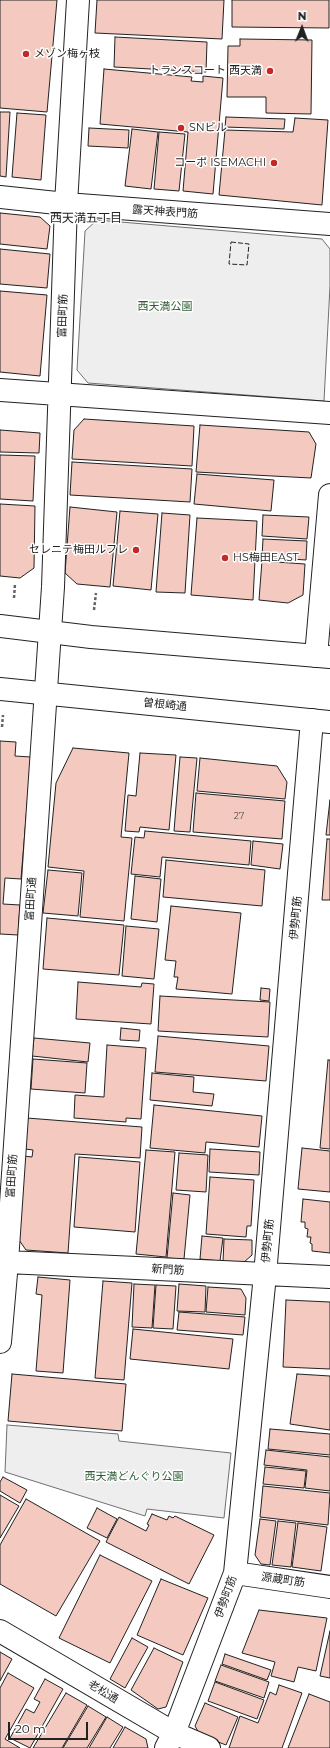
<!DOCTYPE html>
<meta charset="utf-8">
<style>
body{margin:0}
#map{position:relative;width:330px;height:1748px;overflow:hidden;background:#fff;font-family:Montserrat,sans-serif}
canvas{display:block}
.north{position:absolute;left:282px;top:8px;width:40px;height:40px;-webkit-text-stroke:3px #fff;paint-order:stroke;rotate:1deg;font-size:11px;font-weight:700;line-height:16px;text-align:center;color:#222}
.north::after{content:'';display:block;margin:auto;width:14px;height:18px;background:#222;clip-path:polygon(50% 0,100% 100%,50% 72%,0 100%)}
.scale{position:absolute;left:8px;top:1722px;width:80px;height:18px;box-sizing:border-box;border:2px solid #222;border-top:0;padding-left:5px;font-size:12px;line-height:14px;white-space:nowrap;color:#222;-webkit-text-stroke:3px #fff;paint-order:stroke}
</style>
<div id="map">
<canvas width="330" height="1748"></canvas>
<div class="north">N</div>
<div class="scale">20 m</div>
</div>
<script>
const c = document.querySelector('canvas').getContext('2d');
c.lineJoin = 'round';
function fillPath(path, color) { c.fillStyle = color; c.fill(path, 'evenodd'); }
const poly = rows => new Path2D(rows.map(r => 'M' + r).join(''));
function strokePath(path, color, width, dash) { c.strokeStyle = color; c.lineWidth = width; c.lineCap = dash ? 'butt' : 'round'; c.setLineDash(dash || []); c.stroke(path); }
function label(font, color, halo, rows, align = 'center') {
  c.font = font + ' Montserrat,"Noto Sans JP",sans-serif'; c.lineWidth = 3; c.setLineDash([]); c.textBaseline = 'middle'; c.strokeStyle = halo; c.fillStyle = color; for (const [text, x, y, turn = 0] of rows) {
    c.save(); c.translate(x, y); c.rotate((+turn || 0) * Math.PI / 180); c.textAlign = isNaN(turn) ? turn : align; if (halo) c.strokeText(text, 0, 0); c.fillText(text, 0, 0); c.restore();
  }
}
const green = poly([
 [97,220,322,239,330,249,330,286,324,401,88,383,77,370,85,231,97,220],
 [7,1425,118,1434,119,1441,231,1453,224,1518,147,1509,145,1516,5,1472,7,1425]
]);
const building = poly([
 [0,0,57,0,47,112,0,108,0,0],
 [97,0,224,0,222,39,95,33,97,0],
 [232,0,329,0,329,28,232,27,232,0],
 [115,37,207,42,206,72,114,67,115,37],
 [240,39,312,40,311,114,266,113,266,97,227,97,228,46,240,46,240,39],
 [104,69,192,77,191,81,203,82,203,76,223,78,213,194,183,191,188,132,100,124,104,69],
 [0,112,10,112,6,177,0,176,0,112],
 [17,113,46,115,41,180,12,177,17,113],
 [226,117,285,119,284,129,225,127,226,117],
 [295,118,328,120,322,205,219,195,225,130,293,132,295,118],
 [89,128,129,130,128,148,88,146,89,128],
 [132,129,158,132,151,189,125,186,132,129],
 [159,132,185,134,179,191,154,189,159,132],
 [0,213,40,217,50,226,47,249,0,244,0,213],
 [0,249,50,254,47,288,0,284,0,249],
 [0,291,47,295,40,376,0,372,0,291],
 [84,419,194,426,192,466,72,459,74,430,84,419],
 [200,425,309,432,316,444,311,478,196,472,200,425],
 [0,430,40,433,39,453,0,452,0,430],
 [0,455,35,456,33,501,0,499,0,455],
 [72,462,192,469,190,502,70,495,72,462],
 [197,474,274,480,271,511,194,504,197,474],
 [0,504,35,506,34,568,20,578,0,576,0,504],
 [70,507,117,512,110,587,77,584,65,573,70,507],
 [120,511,158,514,151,590,113,586,120,511],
 [162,513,190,515,185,593,156,592,162,513],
 [263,515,309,517,307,539,262,536,263,515],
 [197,518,257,521,253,600,191,595,197,518],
 [263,539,307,541,306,560,262,557,263,539],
 [262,561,305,564,303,595,288,603,259,600,262,561],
 [0,741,16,742,15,756,31,757,21,879,5,878,3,904,20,905,18,935,0,934,0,741],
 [73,748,129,753,121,837,132,838,124,921,80,917,84,871,48,867,56,783,73,748],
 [140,753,176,755,169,830,140,827,139,832,125,831,128,795,136,796,140,753],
 [180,757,197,758,190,832,174,831,180,757],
 [200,758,277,766,287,782,285,799,197,791,200,758],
 [196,793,285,801,282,839,193,832,196,793],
 [330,800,330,835,326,835,330,800],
 [145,831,251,841,249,865,162,857,160,877,131,874,135,837,144,838,145,831],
 [327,839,330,839,330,900,322,900,327,839],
 [253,841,283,844,280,869,251,865,253,841],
 [166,860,265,870,262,906,163,897,166,860],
 [48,870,82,873,78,916,43,913,48,870],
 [135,876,161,879,157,922,131,919,135,876],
 [171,906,241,913,232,994,176,989,178,977,174,977,176,961,165,960,171,906],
 [47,918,124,925,119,975,43,969,47,918],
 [126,926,159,929,154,979,122,976,126,926],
 [78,982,141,987,142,983,154,984,151,1024,76,1019,78,982],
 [261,988,270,989,269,1001,260,1000,261,988],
 [160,996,270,1002,268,1037,158,1031,160,996],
 [121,1028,140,1030,139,1041,120,1040,121,1028],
 [158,1036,269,1046,266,1081,155,1072,158,1036],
 [34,1038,90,1043,88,1062,32,1056,34,1038],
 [107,1045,146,1048,141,1119,126,1118,126,1122,74,1118,75,1095,104,1097,107,1045],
 [33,1059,87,1063,85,1093,31,1089,33,1059],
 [328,1060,330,1060,330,1149,320,1148,328,1060],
 [152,1073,194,1077,193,1092,214,1094,212,1106,150,1100,152,1073],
 [154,1105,262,1116,259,1147,206,1142,205,1153,150,1148,154,1105],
 [27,1118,142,1127,140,1158,75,1154,68,1253,26,1250,19,1240,24,1156,32,1157,33,1150,25,1149,27,1118],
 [302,1148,330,1151,330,1192,298,1189,302,1148],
 [210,1149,260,1152,259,1175,209,1172,210,1149],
 [146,1150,175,1152,166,1257,136,1254,146,1150],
 [179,1153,208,1155,206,1192,176,1190,179,1153],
 [79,1157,140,1162,135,1232,74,1227,79,1157],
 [210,1177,254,1180,251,1226,247,1226,246,1237,206,1234,210,1177],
 [173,1193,190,1195,184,1259,167,1258,173,1193],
 [303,1199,330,1202,330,1253,312,1251,312,1244,310,1243,311,1237,307,1237,308,1229,305,1228,305,1222,301,1222,303,1199],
 [202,1236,223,1238,220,1261,200,1259,202,1236],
 [224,1239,252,1240,252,1255,243,1263,223,1262,224,1239],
 [38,1277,70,1280,63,1373,36,1371,42,1295,36,1294,38,1277],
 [103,1281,132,1283,124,1380,95,1378,103,1281],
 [134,1284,155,1285,152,1328,132,1327,134,1284],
 [179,1284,206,1286,205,1312,177,1311,179,1284],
 [156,1285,176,1286,173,1329,153,1328,156,1285],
 [208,1287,241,1289,246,1298,245,1315,206,1312,208,1287],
 [286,1300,330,1302,330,1369,283,1367,286,1300],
 [179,1312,245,1317,243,1335,177,1330,179,1312],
 [133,1329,233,1339,229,1369,130,1359,133,1329],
 [12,1374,126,1384,122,1431,8,1421,12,1374],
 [297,1374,330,1376,330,1430,290,1424,297,1374],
 [270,1429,330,1434,330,1455,268,1449,270,1429],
 [266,1450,330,1457,330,1491,305,1488,307,1470,264,1465,266,1450],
 [265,1467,306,1471,304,1488,263,1484,265,1467],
 [3,1477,27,1490,20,1503,0,1491,0,1482,3,1477],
 [263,1486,330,1493,328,1525,260,1517,263,1486],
 [0,1495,19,1506,0,1538,0,1495],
 [26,1499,100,1541,56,1616,0,1584,0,1545,26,1499],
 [97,1508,117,1519,107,1538,87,1528,97,1508],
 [152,1514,167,1520,169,1516,173,1518,175,1516,214,1535,189,1584,106,1542,119,1517,146,1531,149,1525,147,1524,152,1514],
 [260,1519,276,1521,270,1565,261,1564,255,1555,260,1519],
 [278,1521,296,1523,291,1567,272,1565,278,1521],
 [298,1523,327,1527,321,1571,292,1567,298,1523],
 [100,1555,152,1581,110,1663,59,1638,100,1555],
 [161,1579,208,1598,183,1655,137,1635,161,1579],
 [259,1610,327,1618,316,1671,298,1667,294,1682,271,1676,275,1662,242,1653,259,1610],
 [330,1631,330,1678,320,1676,330,1631],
 [132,1638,148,1647,125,1688,110,1679,132,1638],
 [154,1648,183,1662,166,1707,158,1709,131,1690,154,1648],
 [0,1652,12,1659,0,1681,0,1652],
 [225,1654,271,1670,267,1680,222,1664,225,1654],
 [221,1665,269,1682,264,1698,215,1681,221,1665],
 [8,1673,34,1688,5,1739,20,1748,0,1748,0,1688,8,1673],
 [45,1679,63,1689,30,1748,10,1738,26,1709,34,1713,40,1702,34,1699,45,1679],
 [215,1682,264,1700,257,1719,208,1701,215,1682],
 [279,1685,302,1693,282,1748,229,1748,240,1716,258,1723,270,1692,276,1695,279,1685],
 [66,1693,87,1705,62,1748,33,1748,66,1693],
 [309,1694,330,1702,330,1748,288,1748,309,1694],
 [205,1703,238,1717,226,1745,200,1735,195,1726,205,1703],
 [88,1706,106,1717,87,1748,63,1748,88,1706],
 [107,1717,123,1727,110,1748,89,1748,107,1717],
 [125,1727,146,1739,148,1748,113,1748,125,1727]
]);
const path = poly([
 [14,598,15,584],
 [94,610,96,593],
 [2,727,3,715]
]);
const street = poly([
 [0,197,66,204,330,224],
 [0,390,330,413],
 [316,656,330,495],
 [7,1262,330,1277],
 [0,1342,7,1262,53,587,66,204,78,0],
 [235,1573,330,1587],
 [0,1631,174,1733,209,1748],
 [166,1748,174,1733,235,1573,265,1275,312,720]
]);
const highway = poly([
 [0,626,91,637,330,657],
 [0,689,330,722]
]);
const fence = poly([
 [231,242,249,244,247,265,229,264,231,242]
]);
const markers = [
 [26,54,4,"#c62828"],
 [270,71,4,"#c62828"],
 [181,128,4,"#c62828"],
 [274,163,4,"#c62828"],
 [136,550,4,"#c62828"],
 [225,558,4,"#c62828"]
];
const numberNames = [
 ["27",239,816]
];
const poiNames = [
 ["メゾン梅ヶ枝",34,54],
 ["トランスコート 西天満",262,71,"right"],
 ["SNビル",189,128],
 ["コーポ ISEMACHI",266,163,"right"],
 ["セレニテ梅田ルフレ",128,550,"right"],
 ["HS梅田EAST",233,558]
];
const streetNames = [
 ["露天神表門筋",165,212,4],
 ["富田町筋",63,316,-88],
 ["曽根崎通",165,705,6],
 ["富田町通",31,899,-86],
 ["伊勢町筋",296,918,-85],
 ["富田町筋",12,1176,-86],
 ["伊勢町筋",268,1241,-85],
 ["新門筋",168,1270,3],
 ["源蔵町筋",283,1580,8],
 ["伊勢町筋",226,1597,-70],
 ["老松通",103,1692,31]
];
const parkNames = [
 ["西天満公園",165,307],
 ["西天満どんぐり公園",134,1477]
];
const neighbourhoodNames = [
 ["西天満五丁目",86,218]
];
fillPath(green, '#eee');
strokePath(green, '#6f6f6f', 1);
fillPath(building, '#f3c9c0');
strokePath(building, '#222', 1);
strokePath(street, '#222', 24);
strokePath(highway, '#222', 24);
strokePath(path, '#646464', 2.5, [3, 2]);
strokePath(street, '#fff', 22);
strokePath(highway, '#fff', 22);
strokePath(fence, '#222', 1, [5, 2]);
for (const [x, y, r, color] of markers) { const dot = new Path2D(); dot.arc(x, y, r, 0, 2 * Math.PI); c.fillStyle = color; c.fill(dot); strokePath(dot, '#fff', 1.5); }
label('9px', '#564c4a', null, numberNames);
label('11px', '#222', '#fff', poiNames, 'left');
label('11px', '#222', '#fff', streetNames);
label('11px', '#2f5e38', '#fff', parkNames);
label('12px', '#222', '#fff', neighbourhoodNames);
</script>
